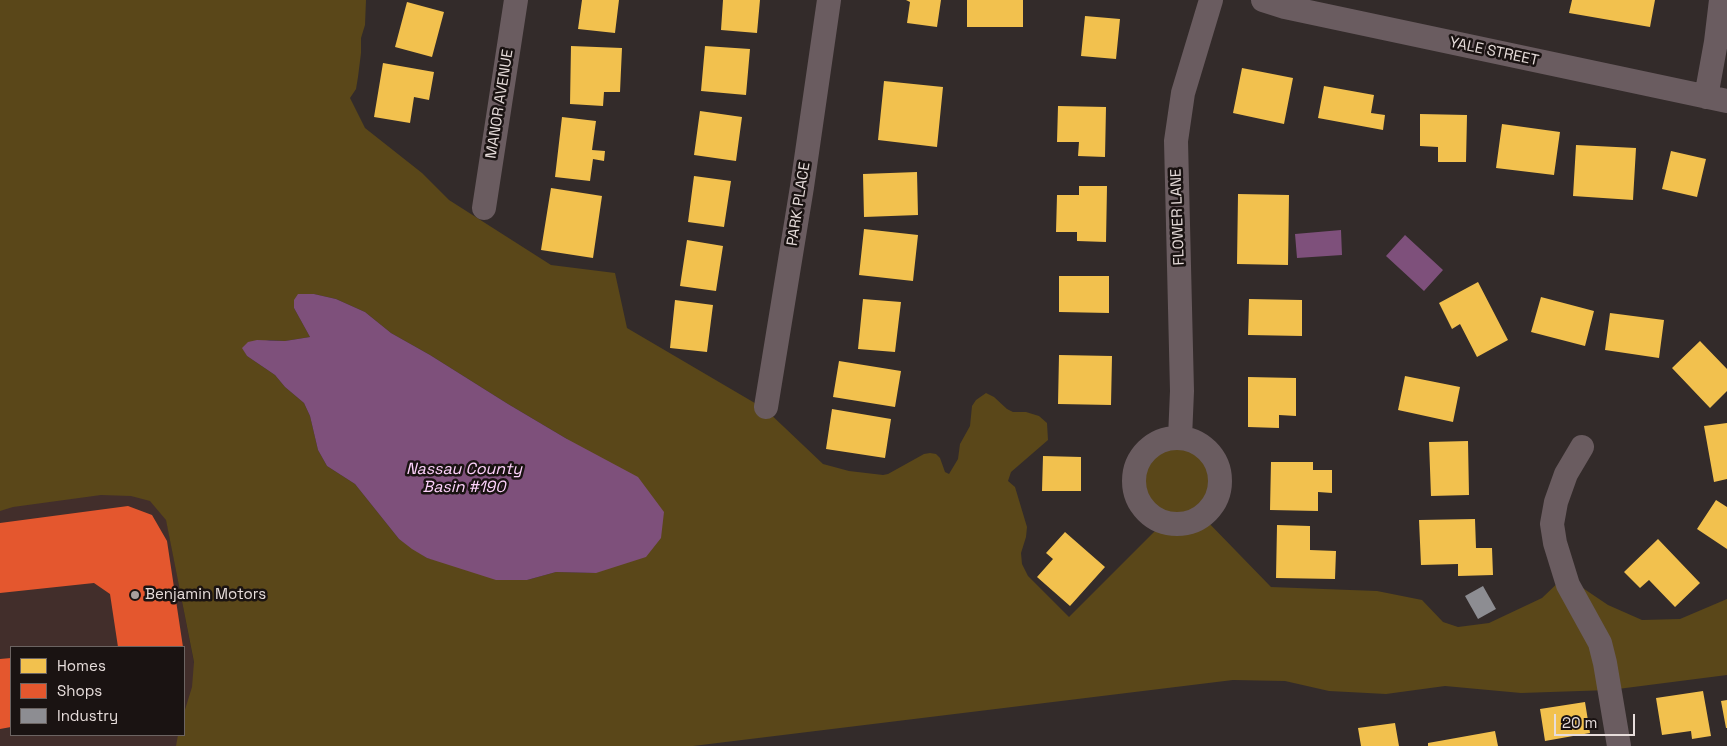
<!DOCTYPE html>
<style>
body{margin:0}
#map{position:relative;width:1727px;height:746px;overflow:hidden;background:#332b2a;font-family:"Space Grotesk",sans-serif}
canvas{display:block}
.legend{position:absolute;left:10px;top:646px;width:175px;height:90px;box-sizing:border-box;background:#1a1312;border:1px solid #6c6462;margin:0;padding:6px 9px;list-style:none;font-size:15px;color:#e7dddb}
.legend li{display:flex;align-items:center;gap:10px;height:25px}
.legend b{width:25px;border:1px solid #6c6462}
.scale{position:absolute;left:1554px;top:714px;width:81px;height:22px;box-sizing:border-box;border:2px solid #e7dddb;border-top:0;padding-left:6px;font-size:15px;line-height:18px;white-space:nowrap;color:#e7dddb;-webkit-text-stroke:4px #1a1312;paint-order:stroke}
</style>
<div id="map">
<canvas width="1727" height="746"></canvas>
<ul class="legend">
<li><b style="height:14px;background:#f2c14e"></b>Homes</li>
<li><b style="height:14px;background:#e4572e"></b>Shops</li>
<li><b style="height:14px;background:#8d8d92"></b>Industry</li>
</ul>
<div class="scale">20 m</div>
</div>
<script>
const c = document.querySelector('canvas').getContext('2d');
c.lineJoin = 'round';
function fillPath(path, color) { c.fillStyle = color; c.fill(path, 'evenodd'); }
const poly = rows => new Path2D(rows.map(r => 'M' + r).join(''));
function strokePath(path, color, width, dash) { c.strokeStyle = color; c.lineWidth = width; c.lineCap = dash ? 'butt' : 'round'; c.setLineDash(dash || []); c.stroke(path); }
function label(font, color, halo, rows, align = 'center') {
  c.font = font + ' "Space Grotesk",sans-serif'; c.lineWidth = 5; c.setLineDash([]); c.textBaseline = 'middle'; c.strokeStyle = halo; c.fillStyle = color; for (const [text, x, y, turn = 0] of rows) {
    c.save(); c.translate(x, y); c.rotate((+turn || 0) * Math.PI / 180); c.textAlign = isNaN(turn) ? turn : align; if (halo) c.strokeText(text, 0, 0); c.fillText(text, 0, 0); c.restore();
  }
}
const built = poly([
 [157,472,210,746,0,746,0,489],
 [11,647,184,647,184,735,11,735]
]);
const green = poly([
 [0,0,366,0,365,25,361,38,361,53,358,77,356,89,350,98,365,128,422,173,449,200,551,265,615,273,627,328,765,409,823,464,849,471,883,475,888,474,924,454,930,453,936,454,940,458,945,472,949,474,958,459,960,444,970,426,972,406,976,400,986,393,994,397,1007,409,1013,412,1026,412,1039,416,1047,423,1048,440,1011,472,1008,481,1015,487,1027,527,1026,537,1021,553,1022,564,1028,576,1069,617,1163,523,1150,516,1140,505,1135,492,1134,477,1137,464,1144,453,1155,444,1167,439,1180,438,1193,441,1205,448,1213,458,1219,469,1221,482,1218,496,1212,508,1203,517,1271,587,1377,591,1422,600,1443,622,1458,627,1489,623,1542,598,1565,576,1608,605,1642,620,1680,619,1727,599,1727,675,1610,690,1521,693,1445,686,1386,694,1329,691,1285,681,1233,680,693,746,176,746,178,735,184,735,184,713,192,687,194,662,166,520,150,501,131,496,101,495,13,507,0,511],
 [314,294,336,299,365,312,391,333,430,355,508,404,567,439,596,573,556,572,527,580,427,558,399,539,355,484,327,466,318,450,310,416,304,403,285,387,275,375,247,356,243,348,269,340,285,341,310,337,294,308]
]);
const water = poly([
 [1341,230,1342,255,1297,258,1295,234],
 [1405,235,1443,270,1424,291,1386,256],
 [298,294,314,294,336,299,365,312,391,333,430,355,508,404,567,439,638,477,664,512,661,538,646,557,596,573,556,572,527,580,496,580,427,558,412,549,399,539,355,484,327,466,318,450,310,416,304,403,285,387,275,375,247,356,242,348,248,342,257,340,285,341,310,337,294,308,294,300]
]);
const homes = poly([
 [582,0,619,0,615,33,578,29],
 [723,0,760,0,757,33,721,30],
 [906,0,941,0,937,27,907,23,910,2],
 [967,0,1023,0,1023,27,967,27],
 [1572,0,1655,0,1650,27,1569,13],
 [407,2,444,12,432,57,395,47],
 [1085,16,1120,19,1116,59,1081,56],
 [571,46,622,48,620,92,604,92,603,106,570,104],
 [705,46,750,49,746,95,701,91],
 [383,63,434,72,429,100,414,97,410,123,374,117],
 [1242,68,1293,78,1284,124,1233,113],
 [884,81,943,87,937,147,878,140],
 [1324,86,1374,95,1371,113,1385,115,1383,130,1318,118],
 [1058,106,1106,107,1105,157,1078,156,1079,142,1057,142],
 [700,111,742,117,736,161,694,155],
 [1420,114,1467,115,1466,162,1438,162,1438,147,1420,146],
 [562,117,596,121,592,150,605,151,604,161,593,159,590,181,555,177],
 [1502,124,1560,132,1554,175,1496,168],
 [1576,145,1636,148,1633,200,1573,196],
 [1671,151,1706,159,1697,197,1662,189],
 [917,172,918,215,864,217,863,174],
 [694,176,731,181,724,227,688,222],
 [1079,186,1107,186,1106,242,1077,241,1077,232,1056,232,1057,195,1079,195],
 [551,188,602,196,593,258,541,250],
 [1238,194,1289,195,1288,265,1237,264],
 [864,229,918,235,913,281,859,275],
 [687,240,723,246,716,291,680,286],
 [1059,276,1109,276,1109,313,1059,312],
 [1478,282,1508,340,1477,357,1460,324,1452,329,1439,303],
 [1541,297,1594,311,1585,346,1531,332],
 [863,299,901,302,895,352,858,349],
 [1249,299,1302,300,1302,336,1248,335],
 [675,300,713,305,707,352,670,348],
 [1610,313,1664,320,1659,358,1605,350],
 [1700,341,1727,369,1727,391,1710,408,1672,368],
 [1059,355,1112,356,1111,405,1058,404],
 [839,361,901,371,895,407,833,397],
 [1405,376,1460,387,1453,422,1398,410],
 [1248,377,1296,378,1296,416,1279,415,1279,428,1248,427],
 [832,409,891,419,885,458,826,449],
 [1727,423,1727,479,1714,482,1704,426],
 [1468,441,1469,495,1431,496,1429,442],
 [1043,456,1081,457,1081,491,1042,491],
 [1271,462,1313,462,1313,470,1332,470,1332,493,1318,492,1318,511,1270,510],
 [1716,500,1727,507,1727,549,1697,529],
 [1475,519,1476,548,1492,548,1493,575,1458,576,1458,564,1421,565,1419,520],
 [1277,525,1310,526,1310,550,1336,551,1335,579,1276,578],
 [1065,532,1105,567,1070,606,1037,577,1053,559,1046,553],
 [1658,539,1700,583,1675,607,1649,580,1640,588,1624,572],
 [1703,691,1711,736,1692,739,1691,731,1662,735,1656,698],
 [1727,700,1727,728,1726,728,1721,701],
 [1585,702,1590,733,1545,741,1540,709],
 [1395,723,1399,746,1361,746,1358,728],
 [1495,731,1498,746,1428,746,1428,743]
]);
const shops = poly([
 [128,506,152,515,167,541,183,647,118,647,110,594,94,583,0,593,0,523],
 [11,658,11,727,0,729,0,659]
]);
const industry = poly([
 [1483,586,1496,609,1478,619,1465,596]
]);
const street = poly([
 [1263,0,1285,7,1727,101],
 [1706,97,1716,42,1721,0],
 [484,208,516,0],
 [766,407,802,187,829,0],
 '1134 481a43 43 0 1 1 86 0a43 43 0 1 1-86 0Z',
 [1180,438,1182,391,1176,141,1183,93,1211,0],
 [1582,447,1566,474,1556,502,1552,524,1555,543,1568,585,1600,643,1605,663,1619,746]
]);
const markers = [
 [135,595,5,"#a89f9d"]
];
const streetNames = [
 ["YALE STREET",1494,52,12],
 ["MANOR AVENUE",500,104,-81],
 ["PARK PLACE",799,204,-81],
 ["FLOWER LANE",1178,217,-92]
];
const poiNames = [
 ["Benjamin Motors",145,595]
];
const waterNames = [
 ["Nassau County",464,470],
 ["Basin #190",464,488]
];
fillPath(built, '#422e2b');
fillPath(green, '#5a4719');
fillPath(water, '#7e507b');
fillPath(homes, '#f2c14e');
fillPath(shops, '#e4572e');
fillPath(industry, '#8d8d92');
strokePath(street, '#6a5c60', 24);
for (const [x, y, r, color] of markers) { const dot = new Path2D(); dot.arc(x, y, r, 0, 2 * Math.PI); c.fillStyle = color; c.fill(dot); strokePath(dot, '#1a1312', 2); }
label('15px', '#e7dddb', '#1a1312', streetNames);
label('15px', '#e7dddb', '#1a1312', poiNames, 'left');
label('italic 16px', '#fed2fc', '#1a1312', waterNames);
</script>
